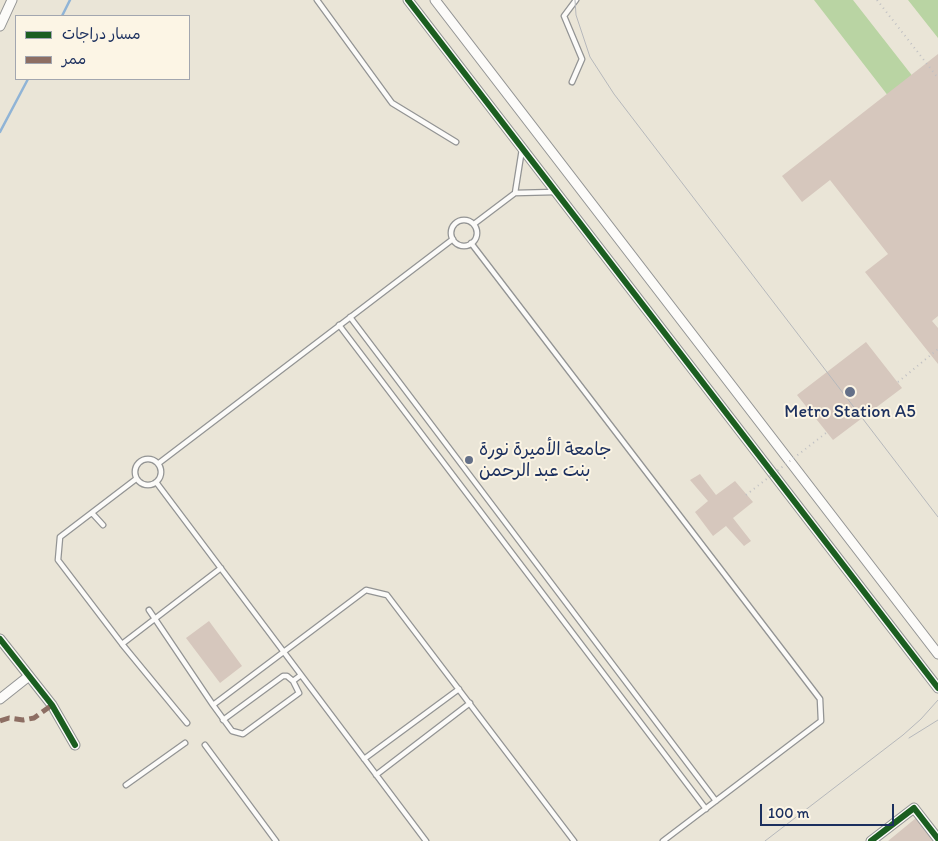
<!DOCTYPE html>
<meta charset="utf-8">
<style>
body{margin:0}
#map{position:relative;width:938px;height:841px;overflow:hidden;background:#eae5d7;font-family:Itim,"Playpen Sans Arabic",sans-serif}
canvas{display:block}
.legend{position:absolute;left:15px;top:15px;width:175px;height:65px;box-sizing:border-box;background:#fcf5e5;border:1px solid #a2a6af;margin:0;padding:6px 9px;list-style:none;font-size:15px;color:#1b2f5e}
.legend li{display:flex;align-items:center;gap:10px;height:25px}
.legend b{width:25px;border:1px solid #a2a6af}
.scale{position:absolute;left:760px;top:804px;width:134px;height:22px;box-sizing:border-box;border:2px solid #1b2f5e;border-top:0;padding-left:6px;font-size:15px;line-height:18px;white-space:nowrap;color:#1b2f5e;-webkit-text-stroke:4px #fcf5e5;paint-order:stroke}
</style>
<div id="map">
<canvas width="938" height="841"></canvas>
<ul class="legend">
<li><b style="height:6px;background:#1b5e20"></b>مسار دراجات</li>
<li><b style="height:6px;background:#8d6e63"></b>ممر</li>
</ul>
<div class="scale">100 m</div>
</div>
<script>
const c = document.querySelector('canvas').getContext('2d');
c.lineJoin = 'round';
function fillPath(path, color) { c.fillStyle = color; c.fill(path, 'evenodd'); }
const poly = rows => new Path2D(rows.map(r => 'M' + r).join(''));
function strokePath(path, color, width, dash) { c.strokeStyle = color; c.lineWidth = width; c.lineCap = dash ? 'butt' : 'round'; c.setLineDash(dash || []); c.stroke(path); }
function label(font, color, halo, rows, align = 'center') {
  c.font = font + ' Itim,"Playpen Sans Arabic",sans-serif'; c.lineWidth = 4; c.setLineDash([]); c.textBaseline = 'middle'; c.strokeStyle = halo; c.fillStyle = color; for (const [text, x, y, turn = 0] of rows) {
    c.save(); c.translate(x, y); c.rotate((+turn || 0) * Math.PI / 180); c.textAlign = isNaN(turn) ? turn : align; if (halo) c.strokeText(text, 0, 0); c.fillText(text, 0, 0); c.restore();
  }
}
const green = poly([
 [814,0,853,0,914,78,889,97],
 [908,0,938,0,938,38]
]);
const stream = poly([
 [62,16,70,0],
 [0,132,28,79]
]);
const building = poly([
 [938,54,938,316,932,321,938,328,938,364,865,272,888,254,830,180,802,202,782,176],
 [866,342,902,388,833,440,797,395],
 [700,474,716,495,735,481,753,502,733,518,751,541,744,546,726,526,713,536,695,512,708,501,690,480],
 [209,621,242,666,220,683,186,638],
 [916,818,934,841,888,841]
]);
const path = poly([
 [877,0,938,78],
 [898,382,938,349]
]);
const service = poly([
 [317,0,392,103,456,142],
 [572,82,582,59,564,16,576,0],
 [522,149,515,193,555,192],
 '451 233a13 13 0 1 1 26 0a13 13 0 1 1-26 0Z',
 [474,224,515,193],
 [471,243,820,699,821,721,663,841],
 [350,317,716,801],
 [339,325,706,809],
 '135 472a13 13 0 1 1 26 0a13 13 0 1 1-26 0Z',
 [159,463,453,239],
 [136,479,60,537,58,560,122,644,187,723],
 [156,482,426,841],
 [92,513,103,525],
 [149,610,213,705,366,590,387,595,574,841],
 [122,644,221,568],
 [213,705,232,731,243,734,299,693,293,681,301,675],
 [223,720,283,676,287,676,293,681],
 [205,745,276,841],
 [364,759,459,689],
 [376,775,470,703],
 [126,785,185,743]
]);
const minor = poly([
 [408,0,938,688],
 [435,0,938,654],
 [0,26,12,0],
 [0,639,52,705,75,745],
 [0,699,29,676],
 [871,841,914,808,938,839]
]);
const tram = poly([
 [575,0,576,15,590,57,614,94,938,517],
 [909,738,938,720],
 [765,841,903,735,921,719,938,700]
]);
const pathBridge = poly([
 [746,495,826,433]
]);
const quiet = poly([
 [0,721,9,718,23,720,34,718,52,705]
]);
const cycleway = poly([
 [408,0,938,688],
 [0,639,52,705,75,745],
 [871,841,914,808,938,839]
]);
const markers = [
 [850,392,6,"#636f88"],
 [469,460,5,"#636f88"]
];
const poiNames = [
 ["Metro Station A5",850,412],
 ["جامعة الأميرة نورة",479,450,"left"],
 ["بنت عبد الرحمن",479,471,"left"]
];
fillPath(green, '#b9d4a3');
strokePath(stream, '#90b4d6', 2.5);
fillPath(building, '#d6c7bd');
strokePath(service, '#939494', 7);
strokePath(minor, '#939494', 11);
strokePath(path, '#c0c0c3', 2, [1, 4]);
strokePath(service, '#fcfbf9', 4.5);
strokePath(minor, '#fcfbf9', 9);
strokePath(tram, '#b6b8bb', 1);
strokePath(pathBridge, '#c0c0c3', 2, [1, 4]);
strokePath(quiet, '#8d6e63', 5, [10, 5]);
strokePath(cycleway, '#1b5e20', 6);
for (const [x, y, r, color] of markers) { const dot = new Path2D(); dot.arc(x, y, r, 0, 2 * Math.PI); c.fillStyle = color; c.fill(dot); strokePath(dot, '#fcf5e5', 2); }
label('18px', '#1b2f5e', '#fcf5e5', poiNames);
</script>
